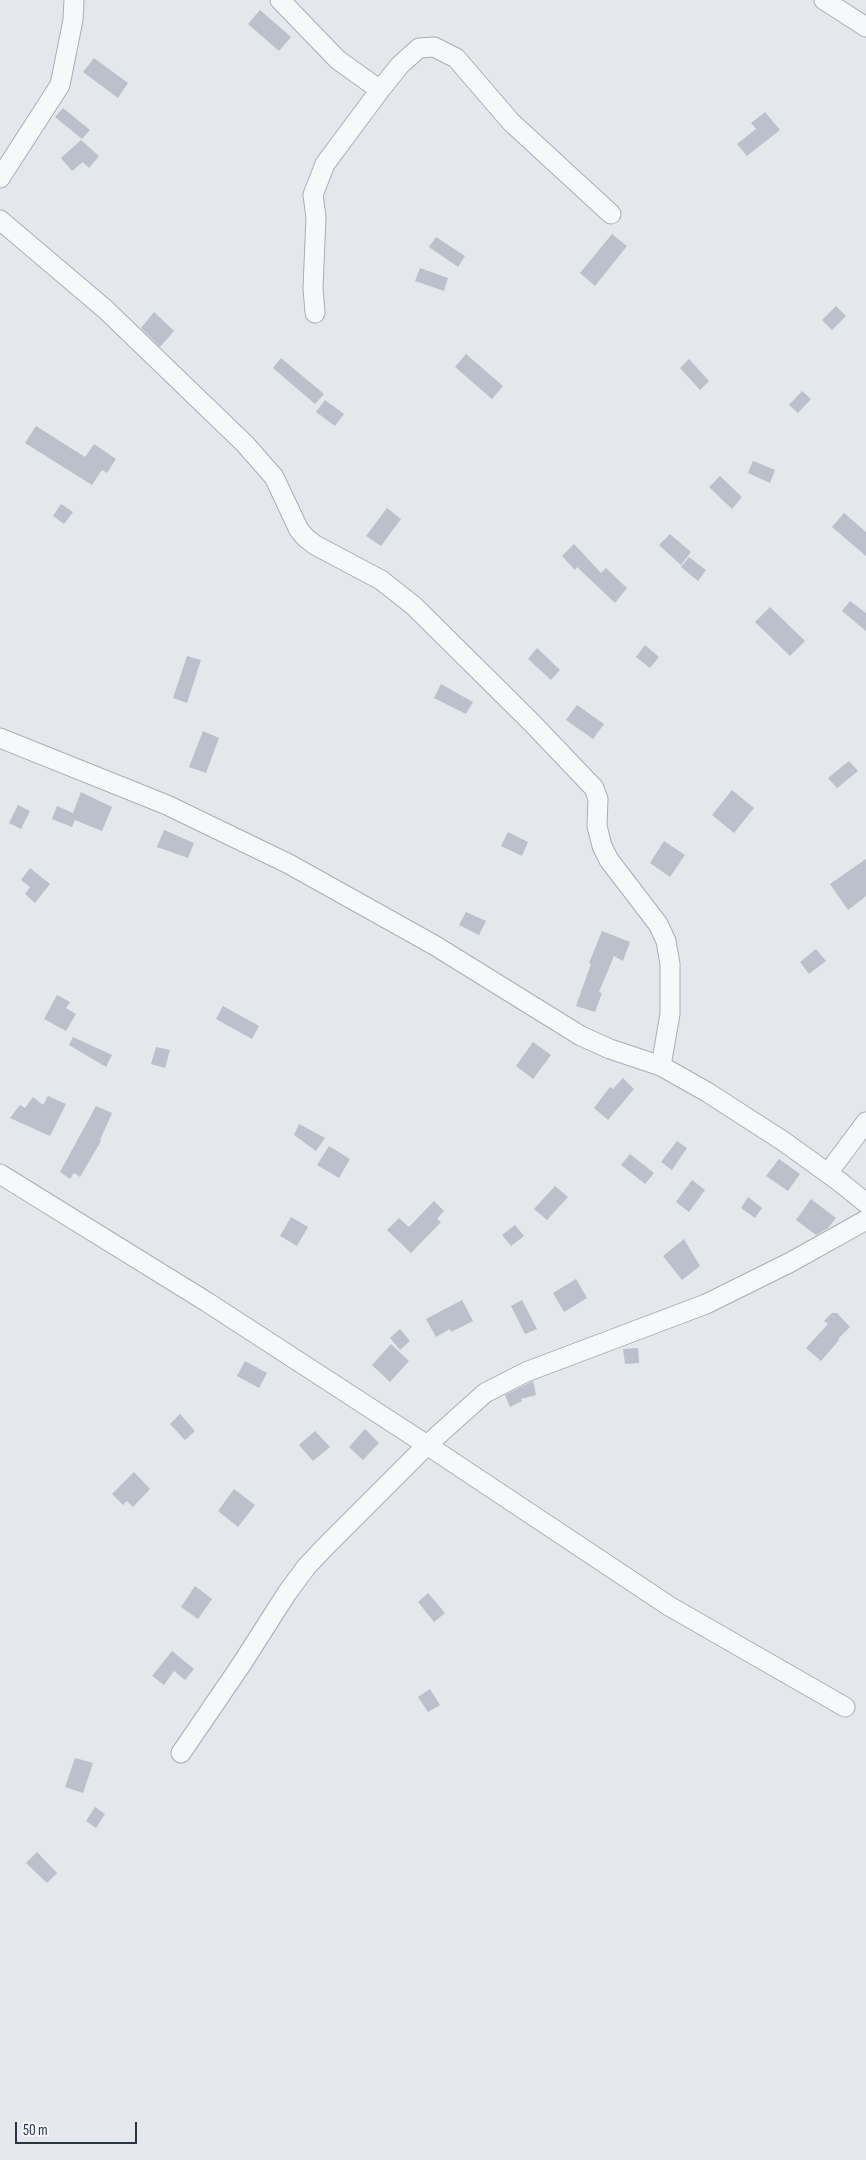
<!DOCTYPE html>
<style>
body{margin:0}
#map{position:relative;width:866px;height:2160px;overflow:hidden;background:#e4e7ec;font-family:"Sofia Sans Condensed",sans-serif}
canvas{display:block}
.scale{position:absolute;left:15px;top:2122px;width:122px;height:22px;box-sizing:border-box;border:2px solid #2b3445;border-top:0;padding-left:6px;font-size:15px;line-height:18px;white-space:nowrap;color:#2b3445;-webkit-text-stroke:4px #f4f6f9;paint-order:stroke}
</style>
<div id="map">
<canvas width="866" height="2160"></canvas>
<div class="scale">50 m</div>
</div>
<script>
const c = document.querySelector('canvas').getContext('2d');
c.lineJoin = 'round';
function fillPath(path, color) { c.fillStyle = color; c.fill(path, 'evenodd'); }
const poly = rows => new Path2D(rows.map(r => 'M' + r).join(''));
function strokePath(path, color, width, dash) { c.strokeStyle = color; c.lineWidth = width; c.lineCap = dash ? 'butt' : 'round'; c.setLineDash(dash || []); c.stroke(path); }
const building = poly([
 [260,10,291,37,279,51,248,24],
 [94,58,128,83,118,98,83,72],
 [63,108,90,130,82,139,55,117],
 [765,112,780,130,747,156,737,144,756,129,751,123],
 [81,140,99,156,89,168,83,162,72,171,61,158],
 [612,234,627,246,595,286,580,273],
 [436,237,465,256,458,267,429,247],
 [420,268,448,278,444,291,415,281],
 [836,306,846,316,832,330,822,320],
 [154,312,174,331,160,347,141,328],
 [466,354,503,386,492,399,455,367],
 [281,358,324,394,315,404,273,368],
 [689,359,709,381,700,390,680,368],
 [802,391,811,399,798,413,789,405],
 [325,400,344,414,335,426,316,412],
 [36,426,85,457,94,444,116,459,107,473,102,470,92,485,25,443],
 [753,461,775,470,770,483,748,473],
 [720,476,742,497,732,509,709,487],
 [61,504,73,512,64,524,53,516],
 [387,508,401,519,381,546,366,536],
 [844,513,866,532,866,556,832,527],
 [670,534,691,552,681,565,659,545],
 [574,544,601,573,606,568,627,588,615,603,577,567,575,570,562,556],
 [689,557,706,570,698,581,681,567],
 [850,601,866,613,866,631,842,611],
 [770,607,805,641,790,656,755,622],
 [645,645,659,657,650,668,636,657],
 [537,648,560,670,551,680,528,659],
 [187,656,201,660,187,703,173,698],
 [441,684,473,702,466,714,434,698],
 [577,705,604,724,593,739,566,720],
 [203,731,219,738,206,773,189,767],
 [849,761,858,771,837,788,828,778],
 [732,790,754,808,734,833,712,815],
 [81,792,112,807,102,831,75,820,72,827,52,819,57,806,73,813],
 [18,805,30,811,21,829,9,823],
 [164,830,194,843,188,858,157,847],
 [508,832,528,842,522,856,501,846],
 [664,841,685,855,670,877,650,863],
 [866,859,866,896,848,910,830,884],
 [30,868,50,884,35,903,25,894,30,887,21,880],
 [466,912,486,921,479,935,459,925],
 [602,931,630,942,623,961,614,956,599,992,602,993,595,1012,576,1006,591,964,589,963],
 [816,949,826,961,809,974,800,962],
 [57,995,70,1002,66,1008,76,1014,66,1031,44,1019],
 [223,1006,259,1026,252,1039,216,1019],
 [73,1037,112,1055,106,1067,69,1045],
 [533,1042,551,1055,533,1079,516,1066],
 [156,1047,170,1050,165,1068,151,1064],
 [623,1078,634,1089,608,1120,594,1108,610,1087,613,1089],
 [48,1096,66,1104,50,1136,10,1118,20,1105,25,1108,33,1097,43,1105],
 [96,1106,112,1113,100,1140,101,1141,80,1177,74,1173,70,1179,60,1172],
 [299,1124,325,1138,316,1151,294,1135],
 [677,1141,687,1148,672,1170,661,1162],
 [329,1146,350,1159,339,1178,317,1165],
 [630,1154,654,1173,645,1184,621,1165],
 [779,1159,800,1174,788,1191,766,1176],
 [692,1180,705,1190,689,1212,676,1202],
 [555,1186,568,1197,547,1220,534,1209],
 [748,1197,762,1208,755,1218,741,1208],
 [811,1199,836,1218,828,1228,816,1235,796,1220],
 [434,1201,444,1211,437,1219,441,1222,411,1253,387,1230,399,1218,409,1227],
 [291,1217,308,1227,297,1246,280,1236],
 [515,1225,524,1236,511,1246,502,1235],
 [684,1239,700,1266,682,1280,663,1256],
 [576,1279,587,1298,564,1312,553,1293],
 [462,1300,473,1321,451,1332,450,1329,436,1337,426,1319],
 [522,1300,537,1329,525,1334,511,1306],
 [832,1313,837,1313,850,1327,838,1339,839,1340,821,1361,806,1348,828,1324,824,1321],
 [400,1329,410,1341,400,1350,390,1338],
 [391,1344,409,1361,390,1382,372,1365],
 [638,1348,639,1363,625,1364,623,1349],
 [245,1361,267,1373,259,1388,237,1376],
 [533,1381,536,1395,521,1399,522,1401,510,1407,505,1395],
 [180,1414,195,1431,185,1440,170,1424],
 [365,1429,379,1443,363,1460,349,1447],
 [315,1431,330,1447,313,1461,299,1445],
 [134,1472,150,1489,133,1507,127,1501,123,1505,112,1494],
 [234,1489,255,1505,238,1527,218,1511],
 [195,1586,212,1599,198,1619,181,1607],
 [428,1593,445,1613,434,1622,418,1602],
 [172,1651,194,1669,185,1680,174,1671,164,1685,152,1676],
 [430,1689,440,1705,428,1712,418,1697],
 [75,1758,93,1763,83,1793,65,1787],
 [95,1807,105,1814,96,1828,86,1821],
 [37,1852,57,1873,47,1883,26,1863]
]);
const minor = poly([
 [280,0,338,60,380,90],
 [824,0,866,27],
 [0,178,60,85,73,20,74,0],
 [0,220,105,309,245,444,274,477,299,530,306,538,315,545,381,580,414,606,532,723,594,788,598,799,597,826,602,846,609,860,658,924,666,941,670,964,670,1014,661,1066],
 [315,313,313,288,316,217,313,195,325,164,380,90,400,65,419,48,434,47,456,58,511,122,611,214],
 [0,738,167,805,289,864,434,945,581,1036,610,1049,661,1066,707,1092,783,1141,840,1182,866,1203],
 [828,1173,866,1122],
 [0,1174,207,1302,427,1445,669,1606,845,1707],
 [181,1753,241,1665,287,1593,307,1566,327,1545,427,1445,485,1393,526,1372,706,1304,789,1263,866,1220]
]);
fillPath(building, '#bbc0ca');
strokePath(minor, '#a9aeb7', 21);
strokePath(minor, '#f7f8fa', 19);
</script>
